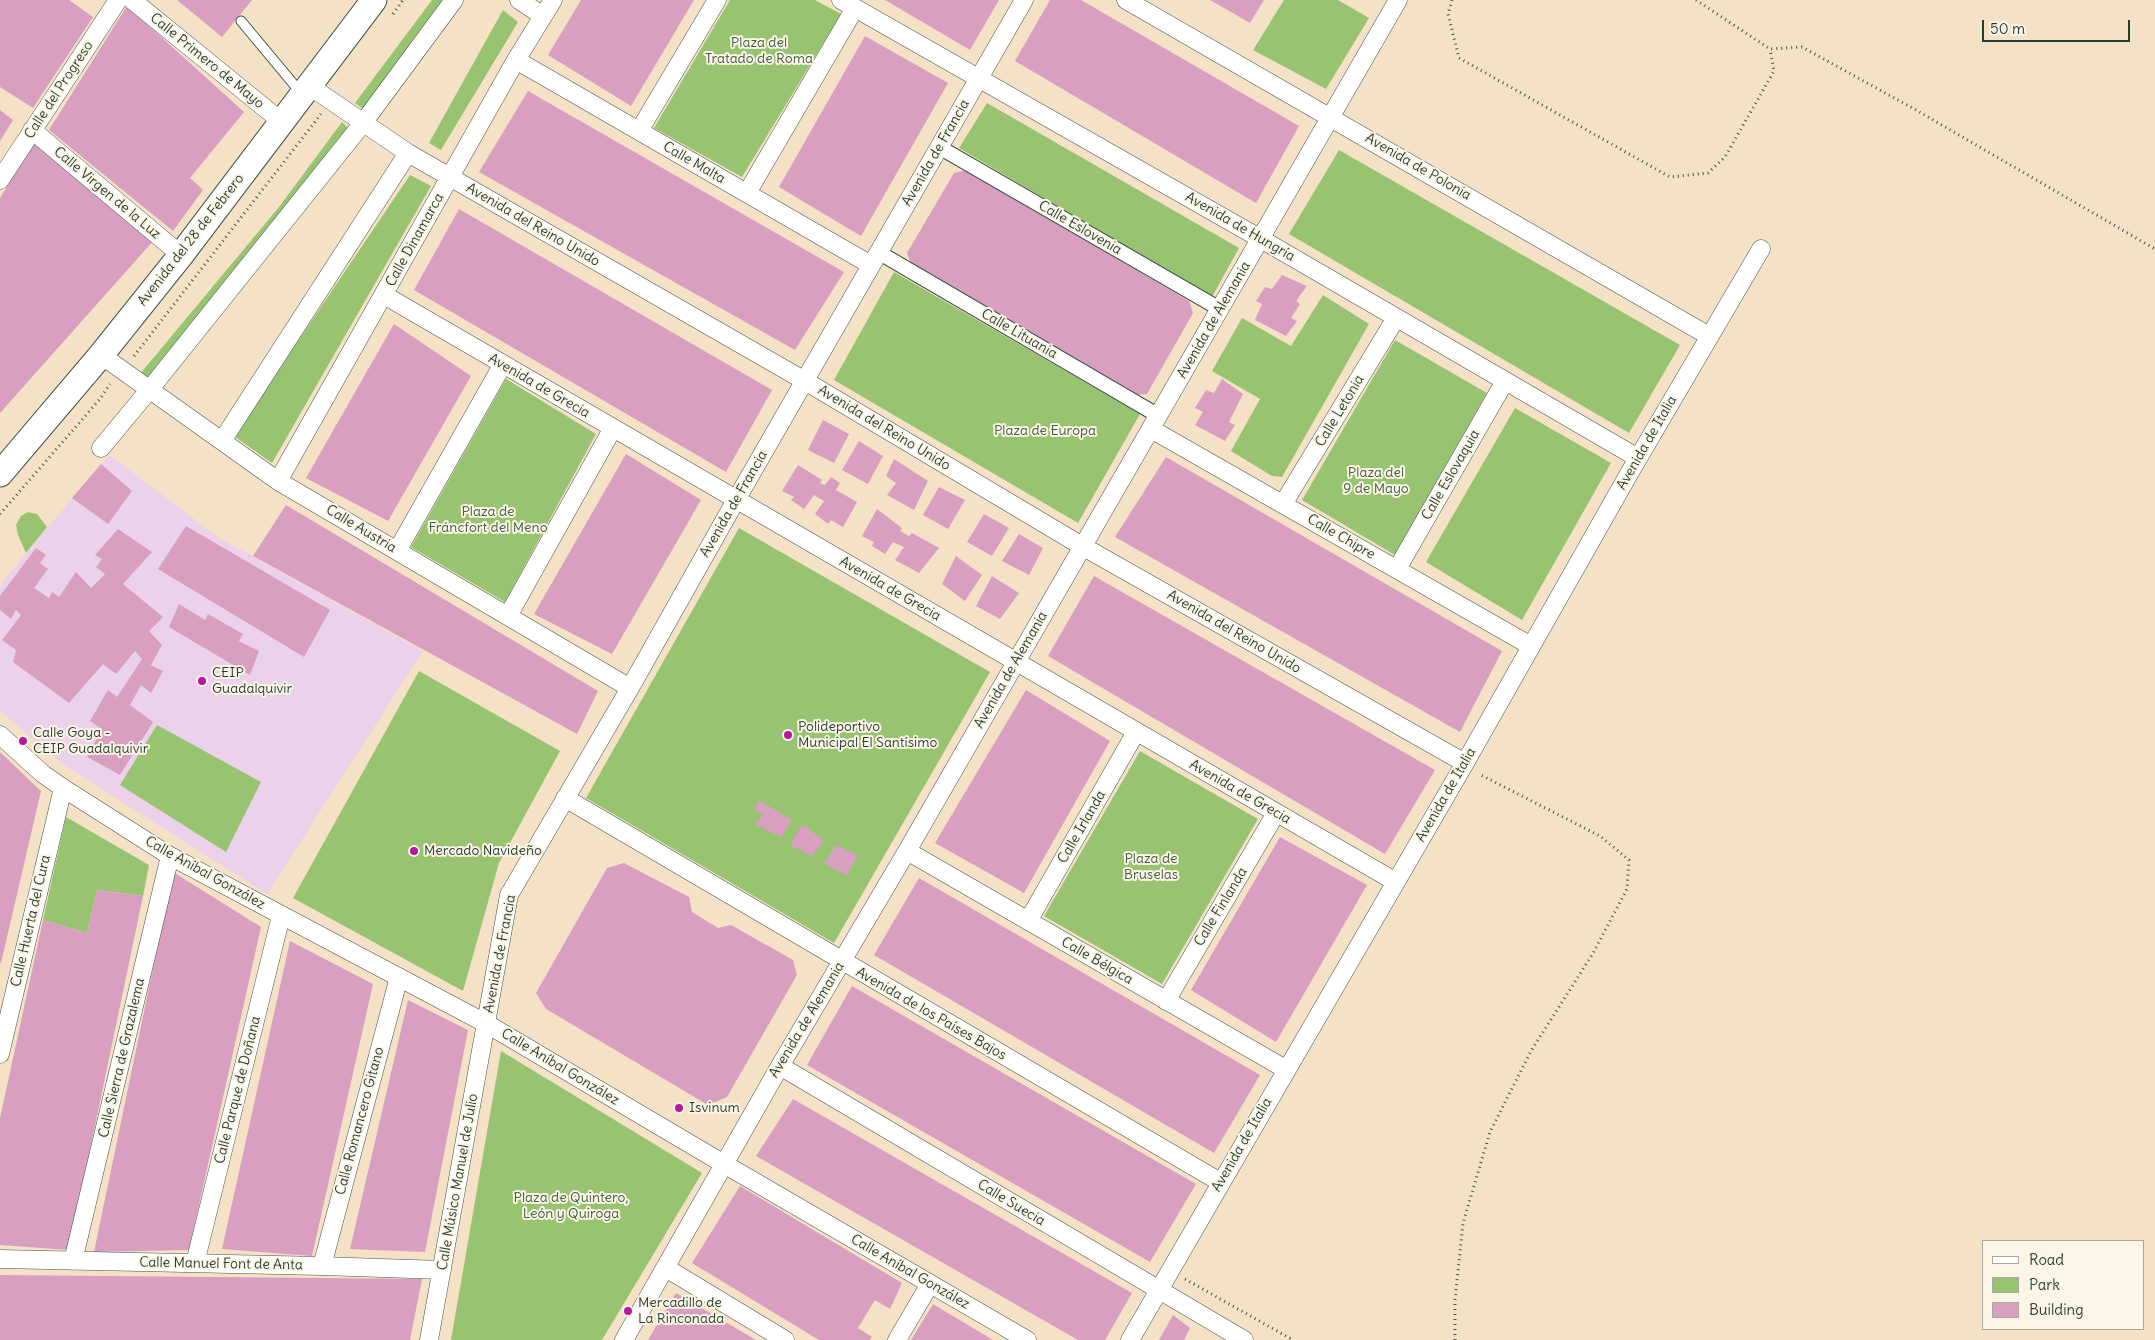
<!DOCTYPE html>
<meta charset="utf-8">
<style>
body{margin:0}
#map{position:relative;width:2155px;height:1340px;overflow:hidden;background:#f5e1c5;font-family:Delius,sans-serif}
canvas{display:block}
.legend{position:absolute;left:1982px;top:1240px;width:162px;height:90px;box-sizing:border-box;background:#fcf5e5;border:1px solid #a4ab9e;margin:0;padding:6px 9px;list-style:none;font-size:15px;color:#1f3d34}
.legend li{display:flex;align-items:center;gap:10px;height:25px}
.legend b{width:25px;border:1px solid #a4ab9e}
.scale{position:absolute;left:1982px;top:20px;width:148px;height:22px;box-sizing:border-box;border:2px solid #1f3d34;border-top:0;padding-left:6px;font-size:15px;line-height:18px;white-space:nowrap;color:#1f3d34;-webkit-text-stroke:4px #fcf5e5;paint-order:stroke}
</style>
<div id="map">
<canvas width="2155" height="1340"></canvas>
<ul class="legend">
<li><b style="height:6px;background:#fff"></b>Road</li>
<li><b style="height:14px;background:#98c471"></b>Park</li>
<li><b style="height:14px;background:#d89fc1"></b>Building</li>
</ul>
<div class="scale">50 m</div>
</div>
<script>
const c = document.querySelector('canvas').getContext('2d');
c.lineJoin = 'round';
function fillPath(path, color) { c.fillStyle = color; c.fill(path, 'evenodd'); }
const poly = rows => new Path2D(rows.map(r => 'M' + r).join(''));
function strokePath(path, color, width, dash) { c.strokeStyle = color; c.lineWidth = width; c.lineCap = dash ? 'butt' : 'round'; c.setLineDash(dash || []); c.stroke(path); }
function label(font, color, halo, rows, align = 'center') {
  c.font = font + ' Delius,sans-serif'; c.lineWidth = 4; c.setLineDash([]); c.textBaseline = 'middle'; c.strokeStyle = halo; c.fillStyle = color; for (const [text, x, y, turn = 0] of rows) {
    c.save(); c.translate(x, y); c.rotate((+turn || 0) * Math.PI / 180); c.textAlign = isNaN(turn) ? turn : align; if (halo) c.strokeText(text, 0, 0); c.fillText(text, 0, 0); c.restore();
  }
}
const built = poly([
 [110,455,216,536,423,651,267,894,62,764,0,711,0,586,41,535]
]);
const green = poly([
 [432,0,447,0,366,111,355,103],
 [730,0,815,0,841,14,742,177,654,128],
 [1284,0,1338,0,1369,18,1326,89,1253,50],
 [503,10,518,22,441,150,429,143],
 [987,103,1239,248,1212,297,959,148],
 [342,122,351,131,152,381,140,374,279,207],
 [1339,150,1680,345,1629,433,1289,234],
 [410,175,431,186,272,463,234,436],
 [894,272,1140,414,1078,523,834,380],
 [1323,295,1369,324,1282,477,1272,476,1231,451,1260,399,1212,371,1242,318,1291,346],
 [1395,340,1487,393,1395,555,1302,500],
 [506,379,596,434,505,602,411,547],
 [1515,408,1611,463,1522,620,1426,562],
 [28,512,37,514,47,527,26,553,18,535,16,525,21,516],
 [739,528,990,672,834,943,586,798],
 [419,671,560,751,499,863,463,991,293,898],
 [157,725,261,782,226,852,120,785],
 [1140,751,1258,819,1162,984,1044,916],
 [66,817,149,865,143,896,97,890,87,933,43,920],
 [501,1051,702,1173,602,1340,451,1340]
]);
const building = poly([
 [0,0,69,0,93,17,33,108,0,87],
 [177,0,252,0,222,37],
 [581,0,694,0,631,106,548,55],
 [885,0,999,0,970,50],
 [1050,0,1081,0,1299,126,1256,203,1015,61],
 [1210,0,1264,0,1250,23],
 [127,6,244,112,190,178,203,190,173,231,49,130],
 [865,36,948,83,861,236,779,187],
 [528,91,844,272,795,350,479,172],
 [0,110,13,120,0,141],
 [35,142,154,240,0,413,0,198],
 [966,170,1189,301,1193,313,1147,394,1135,395,912,267,907,253,954,173],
 [459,209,772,390,726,472,414,290],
 [1282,275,1307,286,1296,301,1300,304,1291,318,1297,321,1286,336,1255,320,1262,304,1256,301,1265,287,1272,289],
 [394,324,471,376,388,521,306,478],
 [1222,379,1243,394,1229,422,1235,425,1225,441,1195,425,1203,412,1195,408,1206,390,1214,393],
 [823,420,849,434,834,463,808,450],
 [859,441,883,456,868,484,842,470],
 [626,454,701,500,612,654,534,614],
 [1166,457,1502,651,1460,732,1115,537],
 [894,459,928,481,914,510,887,495,896,483,886,476],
 [101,464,132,491,108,524,72,498],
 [798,465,822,480,820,483,825,485,831,477,840,483,836,490,857,502,843,527,831,520,828,524,815,514,824,501,814,495,804,509,791,500,794,497,782,491],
 [939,487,965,500,948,529,923,515],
 [286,505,598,691,577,734,253,556],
 [877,509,902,528,900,531,909,536,912,533,939,548,919,573,895,560,904,547,893,542,885,554,872,546,874,542,862,536],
 [984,514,1009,528,992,556,967,542],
 [186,526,330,610,304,657,158,569],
 [118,529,152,552,123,584,163,617,149,631,162,645,151,665,163,671,151,693,141,685,130,705,153,722,120,775,87,757,102,729,90,721,108,690,117,697,142,659,135,651,116,674,103,664,69,703,13,662,16,650,2,640,21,615,16,610,11,619,0,610,0,596,36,548,46,555,40,563,48,569,34,588,49,598,52,592,59,597,76,572,91,588,105,574,96,567,102,559,95,555],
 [1019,534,1043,548,1029,575,1002,561],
 [956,556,982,575,965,601,942,584],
 [992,576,1019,593,1000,619,976,606],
 [1094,576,1435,770,1385,854,1048,656],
 [179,604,205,620,208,614,243,634,239,641,259,651,250,675,169,627],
 [1026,690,1110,741,1024,893,935,843],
 [0,752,41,791,1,963,0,963],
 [759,800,792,820,781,837,755,824,763,814,754,811],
 [802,825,824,840,812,856,790,845],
 [1280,837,1367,885,1276,1042,1191,990],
 [836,845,858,856,847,875,824,864],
 [624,863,689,897,692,912,718,928,731,925,793,960,797,975,727,1097,708,1105,546,1009,536,993,607,868],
 [173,872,261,927,189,1250,94,1252],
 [919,878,1260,1075,1214,1153,874,955],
 [97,890,143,896,69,1250,0,1245,0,1118,43,920,87,933],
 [290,941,373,984,312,1256,222,1249],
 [852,986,1196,1184,1150,1262,807,1065],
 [408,1000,468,1030,425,1252,350,1249],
 [793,1099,1132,1293,1105,1340,1078,1340,756,1156],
 [740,1186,902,1283,890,1309,875,1300,858,1328,872,1337,870,1340,819,1340,692,1263],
 [0,1275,422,1279,410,1340,0,1340],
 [676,1293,756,1340,648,1340],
 [933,1304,993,1340,911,1340],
 [1173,1315,1190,1328,1184,1340,1159,1340]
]);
const path = poly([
 [1452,0,1448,14,1459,58,1670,177,1708,173,1725,157,1774,71,1770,49],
 [1696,0,1770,49,1802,47,1916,110,2155,249],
 [393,14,403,0],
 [134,356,321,114],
 [0,514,100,399,110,384],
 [1185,1279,1293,1340],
 [1455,1340,1455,1300,1463,1223,1490,1132,1531,1051,1592,955,1627,889,1629,860,1600,836,1479,774]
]);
const service = poly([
 [241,21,301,93]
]);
const pedestrian = poly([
 [939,147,1220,309],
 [878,252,1159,416]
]);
const minor = poly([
 [132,0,282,122],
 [519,0,543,16],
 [841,0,1261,239,1638,458],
 [1126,0,1709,336],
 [516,60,871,265],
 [308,85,408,153,805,381,1082,546,1465,763],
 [32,130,181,255],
 [639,131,717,0],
 [0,180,118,0],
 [747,193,855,8],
 [384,295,1396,882],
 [101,355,278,481,630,688],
 [1151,429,1531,646],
 [222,441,408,153],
 [101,448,150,389,363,123,454,0],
 [278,481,516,60,553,0],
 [1283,504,1396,318],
 [397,551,503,364],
 [1397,569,1505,381],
 [508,616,613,428],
 [0,735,43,774,63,788,170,856,487,1024,724,1164,1027,1340],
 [565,798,1220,1182],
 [907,851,1287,1070],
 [1028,921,1136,732],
 [1166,1001,1276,813],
 [0,1054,63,788],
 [780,1066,1244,1340],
 [0,1259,322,1266,442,1270],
 [73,1261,170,856],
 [195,1263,281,916],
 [322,1266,399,977],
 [666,1268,785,1340],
 [429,1340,509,895,630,688,736,500,1024,0],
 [624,1340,780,1066,907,851,1398,0],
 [897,1340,930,1284],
 [1130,1340,1465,763,1630,472,1761,249]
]);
const secondary = poly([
 [0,474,101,355,181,255,374,0]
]);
const markers = [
 [202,681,5,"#b5179e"],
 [788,735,5,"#b5179e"],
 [23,741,5,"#b5179e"],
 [414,851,5,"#b5179e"],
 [679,1108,5,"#b5179e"],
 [628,1311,5,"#b5179e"]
];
const parkNames = [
 ["Plaza del",759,43],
 ["Tratado de Roma",759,59],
 ["Plaza de Europa",1045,431],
 ["Plaza del",1376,473],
 ["9 de Mayo",1376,489],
 ["Plaza de",488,512],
 ["Fráncfort del Meno",488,528],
 ["Plaza de",1151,859],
 ["Bruselas",1151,875],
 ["Plaza de Quintero,",571,1198],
 ["León y Quiroga",571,1214]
];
const streetNames = [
 ["Calle Primero de Mayo",207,61,39],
 ["Calle del Progreso",59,90,-57],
 ["Avenida de Francia",936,153,-60],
 ["Calle Malta",694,163,30],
 ["Avenida de Polonia",1418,167,30],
 ["Calle Virgen de la Luz",107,193,40],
 ["Avenida del Reino Unido",533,225,30],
 ["Avenida de Hungría",1240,227,30],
 ["Calle Eslovenia",1080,228,30],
 ["Avenida del 28 de Febrero",191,240,-52],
 ["Calle Dinamarca",415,240,-61],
 ["Avenida de Alemania",1214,320,-60],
 ["Calle Lituania",1019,334,30],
 ["Avenida de Grecia",539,386,30],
 ["Calle Letonia",1340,411,-59],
 ["Avenida del Reino Unido",884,428,31],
 ["Avenida de Italia",1647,443,-60],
 ["Calle Eslovaquia",1451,475,-60],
 ["Avenida de Francia",734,504,-60],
 ["Calle Austria",361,529,31],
 ["Calle Chipre",1341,537,30],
 ["Avenida de Grecia",890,589,30],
 ["Avenida del Reino Unido",1234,632,30],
 ["Avenida de Alemania",1011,670,-60],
 ["Avenida de Grecia",1240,792,30],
 ["Avenida de Italia",1446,795,-60],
 ["Calle Irlanda",1082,827,-60],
 ["Calle Aníbal González",205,873,29],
 ["Calle Finlanda",1221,907,-59],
 ["Calle Huerta del Cura",31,921,-77],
 ["Avenida de Francia",500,954,-79],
 ["Calle Bélgica",1097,961,30],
 ["Avenida de los Países Bajos",931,1014,30],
 ["Avenida de Alemania",807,1020,-59],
 ["Calle Sierra de Grazalema",122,1058,-77],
 ["Calle Aníbal González",560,1067,31],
 ["Calle Parque de Doñana",238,1090,-76],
 ["Calle Romancero Gitano",360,1121,-75],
 ["Avenida de Italia",1242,1145,-60],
 ["Calle Músico Manuel de Julio",458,1182,-80],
 ["Calle Suecia",1011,1203,31],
 ["Calle Manuel Font de Anta",221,1264,1],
 ["Calle Aníbal González",910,1272,30]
];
const poiNames = [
 ["CEIP",212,673],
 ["Guadalquivir",212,689],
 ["Polideportivo",798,727],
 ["Municipal El Santísimo",798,743],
 ["Calle Goya -",33,733],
 ["CEIP Guadalquivir",33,749],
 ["Mercado Navideño",424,851],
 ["Isvinum",689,1108],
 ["Mercadillo de",638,1303],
 ["La Rinconada",638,1319]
];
fillPath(built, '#ecd1ea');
fillPath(green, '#98c471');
fillPath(building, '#d89fc1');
strokePath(service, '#3f564a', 11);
strokePath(pedestrian, '#3f564a', 16);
strokePath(minor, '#3f564a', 19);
strokePath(secondary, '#3f564a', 27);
strokePath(path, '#3f564a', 3, [1, 4]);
strokePath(service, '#fff', 9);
strokePath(pedestrian, '#fff', 14);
strokePath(minor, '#fff', 18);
strokePath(secondary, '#fff', 25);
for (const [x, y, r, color] of markers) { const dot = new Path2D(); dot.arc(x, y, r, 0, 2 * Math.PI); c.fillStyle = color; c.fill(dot); strokePath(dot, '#fcf5e5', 2); }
label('14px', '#3d5f43', '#fcf5e5', parkNames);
label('14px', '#1f3d34', '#fcf5e5', streetNames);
label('14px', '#1f3d34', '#fcf5e5', poiNames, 'left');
</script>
